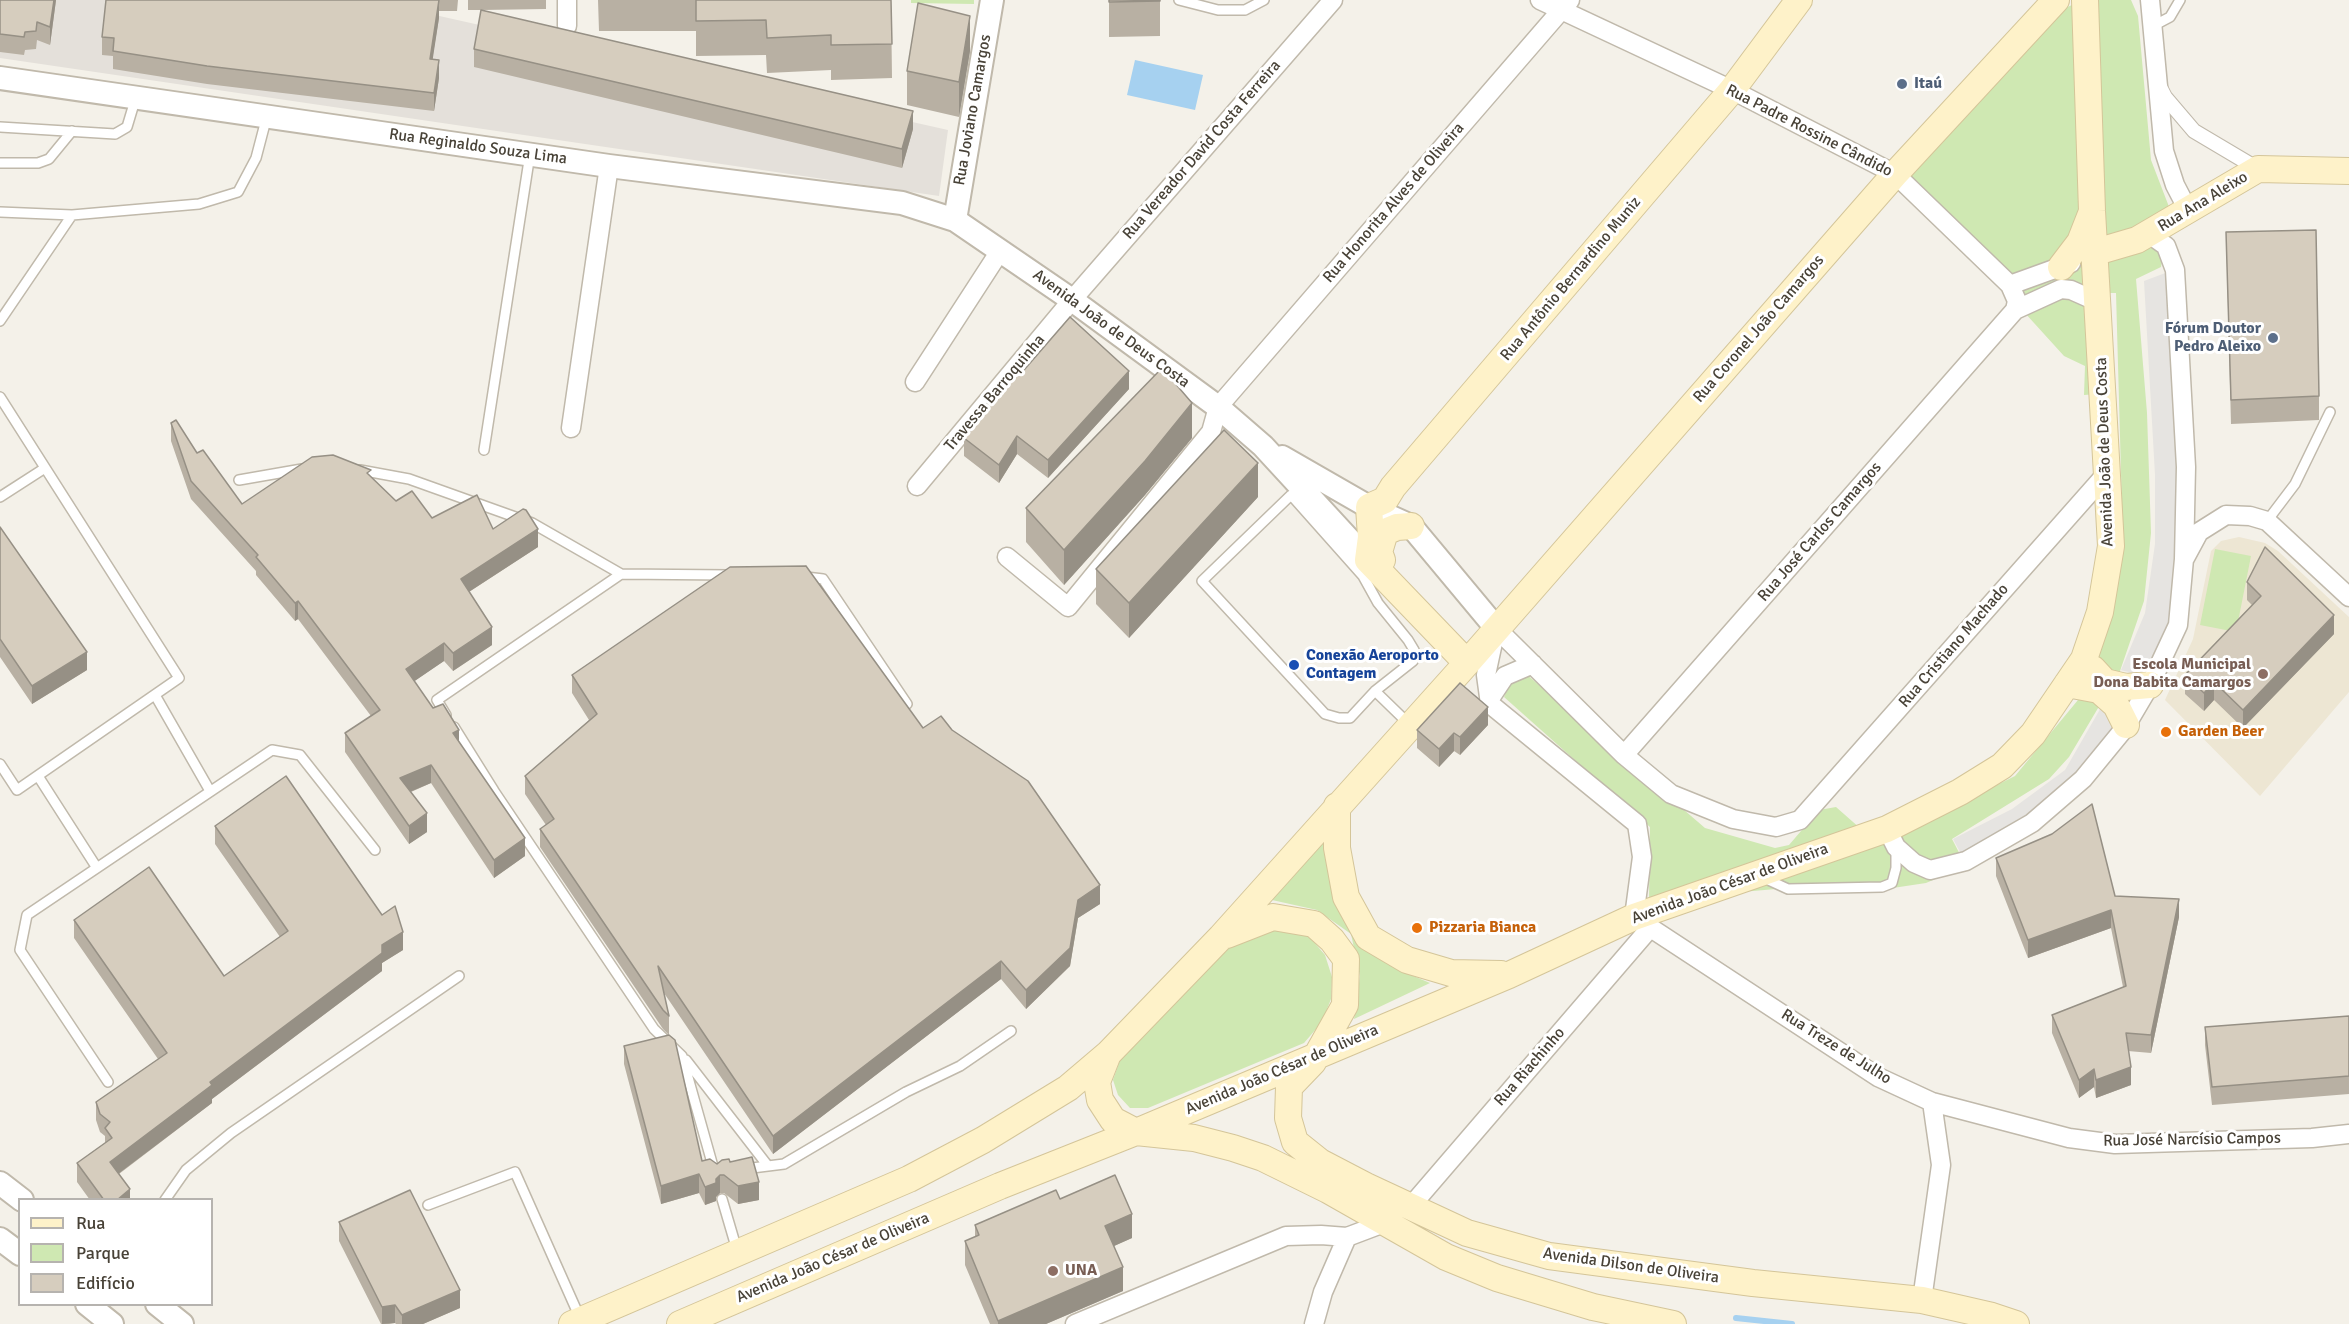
<!DOCTYPE html>
<meta charset="utf-8">
<style>
body{margin:0}
#map{position:relative;width:2349px;height:1324px;overflow:hidden;background:#f4f1e9;font-family:Signika,sans-serif}
canvas{display:block}
.legend{position:absolute;left:18px;top:1198px;width:195px;height:108px;box-sizing:border-box;background:#fff;border:2px solid #b6b3af;margin:0;padding:8px 10px;list-style:none;font-size:18px;color:#484237}
.legend li{display:flex;align-items:center;gap:12px;height:30px}
.legend b{width:30px;border:2px solid #b6b3af}
</style>
<div id="map">
<canvas width="2349" height="1324"></canvas>
<ul class="legend">
<li><b style="height:8px;background:#fef2c9"></b>Rua</li>
<li><b style="height:16px;background:#cfe8b2"></b>Parque</li>
<li><b style="height:16px;background:#d6cdbe"></b>Edifício</li>
</ul>
</div>
<script>
const c = document.querySelector('canvas').getContext('2d');
c.lineJoin = 'round';
function fillPath(path, color) { c.fillStyle = color; c.fill(path, 'evenodd'); }
const poly = rows => new Path2D(rows.map(r => 'M' + r).join(''));
function strokePath(path, color, width, dash) { c.strokeStyle = color; c.lineWidth = width; c.lineCap = dash ? 'butt' : 'round'; c.setLineDash(dash || []); c.stroke(path); }
function label(font, color, halo, rows, align = 'center') {
  c.font = font + ' Signika,sans-serif'; c.lineWidth = 6; c.setLineDash([]); c.textBaseline = 'middle'; c.strokeStyle = halo; c.fillStyle = color; for (const [text, x, y, turn = 0] of rows) {
    c.save(); c.translate(x, y); c.rotate((+turn || 0) * Math.PI / 180); c.textAlign = isNaN(turn) ? turn : align; if (halo) c.strokeText(text, 0, 0); c.fillText(text, 0, 0); c.restore();
  }
}
const industrial = poly([
 [0,0,435,0,435,15,948,130,939,196,0,58]
]);
const education = poly([
 [2239,537,2265,543,2278,551,2349,617,2349,692,2260,796,2165,700,2193,639,2211,551,2221,541]
]);
const green = poly([
 [911,0,974,0,974,4,911,3],
 [2084,0,2131,0,2138,16,2151,160,2171,212,2161,267,2136,279,2147,413,2151,533,2144,601,2120,671,2069,757,2049,779,1952,839,1966,866,1926,883,1866,892,1776,889,1649,900,1650,827,1504,697,1510,682,1525,673,1705,828,1775,848,1789,845,1819,810,1836,807,1878,844,2015,776,2078,700,2123,544,2116,293,2089,293,2098,394,2084,395,2085,366,2064,356,1906,182,2046,16],
 [2215,549,2251,556,2236,632,2200,625],
 [1325,834,1355,931,1399,970,1430,983,1354,1019,1360,976,1351,934,1317,910,1272,900],
 [1278,930,1308,935,1325,955,1332,977,1331,999,1322,1022,1304,1043,1148,1108,1130,1108,1118,1095,1113,1080,1120,1060,1228,947,1251,936]
]);
const parking = poly([
 [2168,272,2180,467,2177,550,2171,621,2144,676,2121,670,2145,613,2155,544,2155,475,2144,281],
 [2103,704,2117,722,2084,782,1966,863,1953,839,2012,809,2065,770]
]);
const water = poly([
 [1135,60,1203,75,1195,110,1127,95]
]);
const stream = poly([
 [1736,1318,1792,1324]
]);
const service = poly([
 [1179,0,1218,10,1245,10,1264,0],
 [2153,26,2170,17,2180,0],
 [0,127,115,134,127,127,136,97],
 [0,163,38,163,49,159,72,131],
 [0,212,72,215],
 [0,321,72,215,199,204,238,192,256,158,267,116],
 [0,397,179,678,17,790,0,764],
 [484,450,530,154],
 [360,470,409,479,532,523,621,574,729,575],
 [239,480,302,469],
 [0,497,45,468],
 [2267,521,2295,484,2330,412],
 [1363,576,1291,495,1202,581,1325,714,1339,718,1350,718,1375,691,1413,661,1414,650,1408,640,1378,603,1363,576,1368,562],
 [806,577,823,579,907,704],
 [1375,691,1410,725],
 [155,695,210,791],
 [446,715,437,700,621,574],
 [454,727,494,791,654,1029,682,1056,714,1170],
 [38,776,97,868],
 [1764,878,1788,889,1882,887,1892,883,1896,868,1896,848],
 [686,1060,768,1166],
 [108,1082,20,950,27,915,272,750,300,755,375,850],
 [744,1169,784,1164,906,1092,960,1066,1011,1031],
 [722,1199,737,1250],
 [165,1200,186,1170,231,1133,459,976],
 [428,1205,515,1172,580,1318]
]);
const pedestrian = poly([
 [2160,87,2165,97,2194,131,2258,169]
]);
const minor = poly([
 [1540,0,1732,90,1895,174,2010,285,2017,301,2015,310,1624,755],
 [2150,0,2164,151,2175,185,2188,210],
 [567,26,567,0],
 [2010,285,2071,263],
 [2015,310,2061,289,2071,290,2098,302],
 [915,382,1000,251],
 [571,428,609,166],
 [917,486,1072,300,1333,0],
 [1007,557,1068,607,1211,432,1218,407,1570,0],
 [2185,558,2199,532,2226,515,2250,516,2267,521,2349,597],
 [1496,628,1624,755,1671,794,1733,819,1776,827,1800,820,2107,473],
 [1495,633,1486,675,1490,704,1637,824,1642,857,1634,917,1878,1077,1932,1102,2069,1138,2115,1144,2312,1138,2349,1134],
 [1489,700,1505,676,1533,664],
 [1887,829,1896,847,1914,863,1930,870,1966,861,2032,823,2083,779,2124,729,2150,685,2178,625,2184,559,2186,467,2175,270,2166,246,2149,234],
 [1411,1206,1650,928],
 [1922,1300,1941,1165,1932,1102],
 [1075,1324,1286,1236,1321,1235,1347,1237,1384,1223],
 [1314,1324,1323,1292,1347,1237]
]);
const tertiary = poly([
 [0,78,609,166,902,203,955,220,1072,300,1218,407,1263,446,1368,560],
 [955,220,992,0],
 [1282,457,1369,507,1411,526,1496,628],
 [0,1183,22,1200],
 [0,1239,20,1254],
 [87,1304,112,1324],
 [157,1304,182,1324]
]);
const secondary = poly([
 [2096,252,2137,240,2258,169,2349,171],
 [2061,267,2080,242,2091,214],
 [1382,560,1379,552,1385,532,1397,527,1411,526],
 [1467,663,1368,560,1371,537,1369,507,1385,500,1393,487,1732,90,1799,0],
 [2093,669,2105,682,2126,687,2150,685],
 [2067,684,2099,690,2116,705,2126,725],
 [1337,806,1337,848,1346,897,1368,937,1407,960,1451,973,1501,974],
 [1227,935,1273,917,1314,924,1332,940,1346,959,1345,1005,1313,1062,1289,1087,1288,1118,1295,1142,1320,1162,1366,1186,1467,1233,1549,1256,1753,1283,1922,1300,1992,1316,2016,1324],
 [1108,1054,1097,1082,1100,1100,1113,1120,1136,1132,1194,1138,1233,1148,1263,1158,1328,1190,1446,1257,1497,1278,1593,1307,1673,1324],
 [572,1324,909,1179,983,1140,1068,1088,1108,1054,1221,937,1467,663,1895,174,2056,0],
 [680,1324,1000,1186,1136,1132,1509,975,1634,917,1887,829,1960,792,2002,766,2033,734,2084,659,2100,612,2111,546,2092,211,2085,0]
]);
const wall = poly([
 [0,0,56,0,50,45,37,40,36,49,25,50,24,55,0,52],
 [106,0,458,0,457,11,439,11,439,18,432,60,439,78,434,111,207,84,113,69,113,56,102,55,102,37],
 [468,0,546,0,546,9,482,10,913,129,902,168,474,67,474,49,481,10,468,10],
 [598,0,891,0,892,78,831,80,831,70,767,73,766,55,696,56,696,31,599,31],
 [1109,0,1160,0,1160,36,1109,37],
 [970,51,959,117,907,105,907,71],
 [2226,232,2319,396,2319,420,2231,424],
 [1024,370,1129,389,1048,478,1017,454,999,483,964,456,964,438,983,416,983,408],
 [171,423,242,504,371,477,396,501,432,518,493,529,538,547,469,592,492,645,453,671,444,661,414,681,433,708,459,743,525,856,494,878,431,783,411,792,427,832,409,844,345,752,345,733,371,716,298,619,295,621,256,575,256,571,191,499,171,441],
 [1192,438,1145,495,1064,585,1026,542,1026,508],
 [1258,497,1129,638,1096,604,1096,569],
 [0,527,87,670,32,704,0,657],
 [2247,582,2334,634,2243,728,2214,700,2204,711,2185,694,2185,675,2252,605,2247,600],
 [572,675,923,728,952,730,1100,904,1078,918,1070,966,1026,1009,1001,979,773,1154,664,993,669,1016,669,1035,663,1029,540,847,540,829,546,825,525,794,525,776,589,720,572,693],
 [1488,725,1460,755,1454,751,1439,767,1417,748,1417,730],
 [215,826,403,950,382,963,382,971,212,1099,212,1103,119,1174,130,1200,90,1200,77,1182,77,1163,105,1143,105,1136,100,1132,96,1120,96,1102,158,1059,74,938,74,920,224,976,280,937,215,844],
 [1996,858,2179,917,2151,1053,2128,1051,2131,1085,2096,1098,2094,1087,2079,1098,2052,1033,2052,1015,2123,987,2111,928,2028,958,1996,876],
 [2349,1016,2349,1094,2212,1105,2205,1045,2205,1027],
 [624,1046,702,1161,717,1164,730,1162,759,1200,738,1204,724,1193,720,1193,716,1197,716,1201,705,1205,699,1193,661,1204,624,1064],
 [1060,1199,1132,1238,1114,1246,1123,1291,1046,1324,990,1324,965,1265,965,1241,975,1237,975,1225],
 [339,1222,460,1308,423,1324,396,1324,395,1323,389,1324,381,1324,339,1241]
]);
const shadedWall = poly([
 [54,0,56,0,50,45,50,27],
 [439,0,439,18,430,77,430,59],
 [970,16,970,51,959,117,959,82],
 [439,60,439,78,434,111,434,93],
 [913,111,913,129,902,168,902,149],
 [1129,371,1129,389,1048,478,1048,460],
 [1192,403,1192,438,1145,495,1064,585,1064,550],
 [1017,436,1017,454,999,483,999,465],
 [1258,463,1258,497,1129,638,1129,603],
 [538,529,538,547,461,597,461,579],
 [298,601,298,619,295,621,295,603],
 [2334,615,2334,634,2243,728,2243,710],
 [492,627,492,645,453,671,453,653],
 [444,643,444,661,406,687,406,669],
 [87,652,87,670,32,704,32,686],
 [2214,682,2214,700,2204,711,2204,693],
 [1488,707,1488,725,1460,755,1460,737],
 [459,730,459,748,453,733],
 [1454,733,1454,751,1439,767,1439,749],
 [431,765,431,783,400,796,400,778],
 [427,813,427,832,409,844,409,826],
 [525,838,525,856,494,878,494,860],
 [1100,885,1100,904,1078,918,1070,966,1026,1009,1026,990,1078,900],
 [2179,899,2179,917,2151,1053,2151,1035],
 [2111,910,2111,928,2028,958,2028,940],
 [403,932,403,950,382,963,382,971,212,1099,212,1103,110,1180,110,1162,382,945],
 [1001,961,1001,979,773,1154,773,1136],
 [2131,1067,2131,1085,2096,1098,2096,1080],
 [2094,1069,2094,1087,2079,1098,2079,1080],
 [699,1174,699,1193,661,1204,661,1186],
 [720,1175,720,1193,716,1197,716,1179],
 [759,1182,759,1200,738,1204,738,1186],
 [716,1183,716,1201,705,1205,705,1187],
 [130,1189,130,1200,117,1200],
 [1132,1214,1132,1238,1105,1250,1105,1226],
 [1123,1267,1123,1291,1046,1324,998,1324,998,1321],
 [460,1290,460,1308,423,1324,402,1324,402,1315],
 [395,1305,395,1323,382,1324,382,1307]
]);
const building = poly([
 [0,0,54,0,50,27,37,22,36,31,25,32,24,37,0,34,0,0],
 [106,0,439,0,430,59,439,60,434,93,207,66,113,51,114,38,102,37,106,0],
 [696,0,891,0,892,44,831,45,831,35,767,38,766,20,696,21,696,0],
 [1109,0,1160,0,1160,1,1109,2,1109,0],
 [918,3,970,16,959,82,907,71,918,3],
 [481,10,913,111,902,149,474,49,481,10],
 [2316,230,2319,396,2231,400,2226,232,2316,230],
 [1070,317,1129,371,1048,460,1017,436,999,465,964,438,986,412,983,408,1020,364,1024,370,1070,317],
 [1162,368,1192,403,1145,461,1064,550,1026,508,1162,368],
 [176,420,197,453,203,450,242,504,312,457,333,455,371,470,367,473,396,501,412,491,432,518,477,495,493,529,523,509,526,510,538,529,461,579,492,627,453,653,444,643,406,669,433,708,443,704,459,730,453,733,525,838,494,860,431,765,400,778,427,813,409,826,345,733,380,710,298,601,295,603,256,557,258,555,191,481,171,423,176,420],
 [1224,430,1258,463,1129,603,1096,569,1224,430],
 [0,527,87,652,32,686,0,639,0,527],
 [2265,547,2334,615,2243,710,2214,682,2204,693,2185,675,2261,596,2247,582,2265,547],
 [806,566,923,728,941,716,952,730,1028,781,1100,885,1078,900,1070,948,1026,990,1001,961,773,1136,658,966,669,1016,663,1010,540,829,554,819,525,776,597,714,572,675,730,567,806,566],
 [1460,683,1488,707,1460,737,1454,733,1439,749,1417,730,1460,683],
 [286,776,382,915,395,906,403,932,382,945,382,953,210,1082,212,1085,110,1162,130,1189,117,1200,104,1200,77,1163,112,1138,105,1128,110,1122,100,1114,96,1102,167,1053,74,920,149,867,224,976,288,931,215,826,286,776],
 [2092,804,2115,896,2179,899,2151,1035,2126,1033,2131,1067,2096,1080,2094,1069,2079,1080,2052,1015,2126,986,2111,910,2028,940,1996,858,2052,834,2092,804],
 [2349,1016,2349,1076,2212,1087,2205,1027,2349,1016],
 [669,1035,675,1040,702,1161,710,1159,717,1164,722,1160,729,1159,730,1162,752,1157,759,1182,738,1186,724,1175,720,1175,716,1179,716,1183,705,1187,699,1174,661,1186,624,1046,669,1035],
 [1115,1175,1132,1214,1105,1226,1123,1267,998,1321,965,1241,979,1235,975,1225,1056,1190,1060,1199,1115,1175],
 [410,1190,460,1290,402,1315,395,1305,382,1307,339,1222,410,1190]
]);
const markers = [
 [1902,84,6,"#5c6f8a"],
 [2273,338,6,"#5c6f8a"],
 [1294,665,6,"#1a4fb4"],
 [2263,674,6,"#8d6e63"],
 [2166,732,6,"#e8710a"],
 [1417,928,6,"#e8710a"],
 [1053,1271,6,"#8d6e63"]
];
const serviceNames = [
 ["Itaú",1914,84],
 ["Fórum Doutor",2261,329,"right"],
 ["Pedro Aleixo",2261,347,"right"]
];
const streetNames = [
 ["Rua Joviano Camargos",973,110,-80],
 ["Rua Padre Rossine Cândido",1809,131,27],
 ["Rua Reginaldo Souza Lima",478,147,8],
 ["Rua Vereador David Costa Ferreira",1202,150,-49],
 ["Rua Ana Aleixo",2203,202,-31],
 ["Rua Honorita Alves de Oliveira",1394,203,-49],
 ["Rua Antônio Bernardino Muniz",1571,279,-50],
 ["Avenida João de Deus Costa",1111,329,36],
 ["Rua Coronel João Camargos",1759,329,-49],
 ["Travessa Barroquinha",995,393,-50],
 ["Avenida João de Deus Costa",2105,452,-92],
 ["Rua José Carlos Camargos",1820,532,-49],
 ["Rua Cristiano Machado",1954,646,-49],
 ["Avenida João César de Oliveira",1730,884,-20],
 ["Rua Treze de Julho",1836,1047,32],
 ["Rua Riachinho",1530,1067,-49],
 ["Avenida João César de Oliveira",1282,1070,-23],
 ["Rua José Narcísio Campos",2192,1140,-1],
 ["Avenida João César de Oliveira",833,1258,-23],
 ["Avenida Dilson de Oliveira",1631,1266,8]
];
const transitNames = [
 ["Conexão Aeroporto",1306,656],
 ["Contagem",1306,674]
];
const educationNames = [
 ["Escola Municipal",2251,665],
 ["Dona Babita Camargos",2251,683],
 ["UNA",1065,1271,"left"]
];
const foodNames = [
 ["Garden Beer",2178,732],
 ["Pizzaria Bianca",1429,928]
];
fillPath(industrial, '#e4e0da');
fillPath(education, '#ede6d3');
fillPath(green, '#cfe8b2');
fillPath(parking, '#e6e4e1');
fillPath(water, '#a6d1f0');
strokePath(stream, '#a6d1f0', 6);
strokePath(service, '#c0b9ab', 12);
strokePath(pedestrian, '#c0b9ab', 16);
strokePath(minor, '#c0b9ab', 21);
strokePath(tertiary, '#c0b9ab', 26);
strokePath(secondary, '#d4c599', 28);
strokePath(service, '#fff', 9);
strokePath(pedestrian, '#fff', 14);
strokePath(minor, '#fff', 18);
strokePath(tertiary, '#fff', 22);
strokePath(secondary, '#fef2c9', 26);
fillPath(wall, '#b8b0a3');
fillPath(shadedWall, '#969085');
fillPath(building, '#d6cdbe');
strokePath(building, '#969085', 1.5);
for (const [x, y, r, color] of markers) { const dot = new Path2D(); dot.arc(x, y, r, 0, 2 * Math.PI); c.fillStyle = color; c.fill(dot); strokePath(dot, '#fff', 2); }
label('bold 16px', '#4e5e75', '#fff', serviceNames, 'left');
label('16px', '#484237', '#fff', streetNames);
label('bold 16px', '#164399', '#fff', transitNames, 'left');
label('bold 16px', '#785e54', '#fff', educationNames, 'right');
label('bold 16px', '#c56008', '#fff', foodNames, 'left');
</script>
